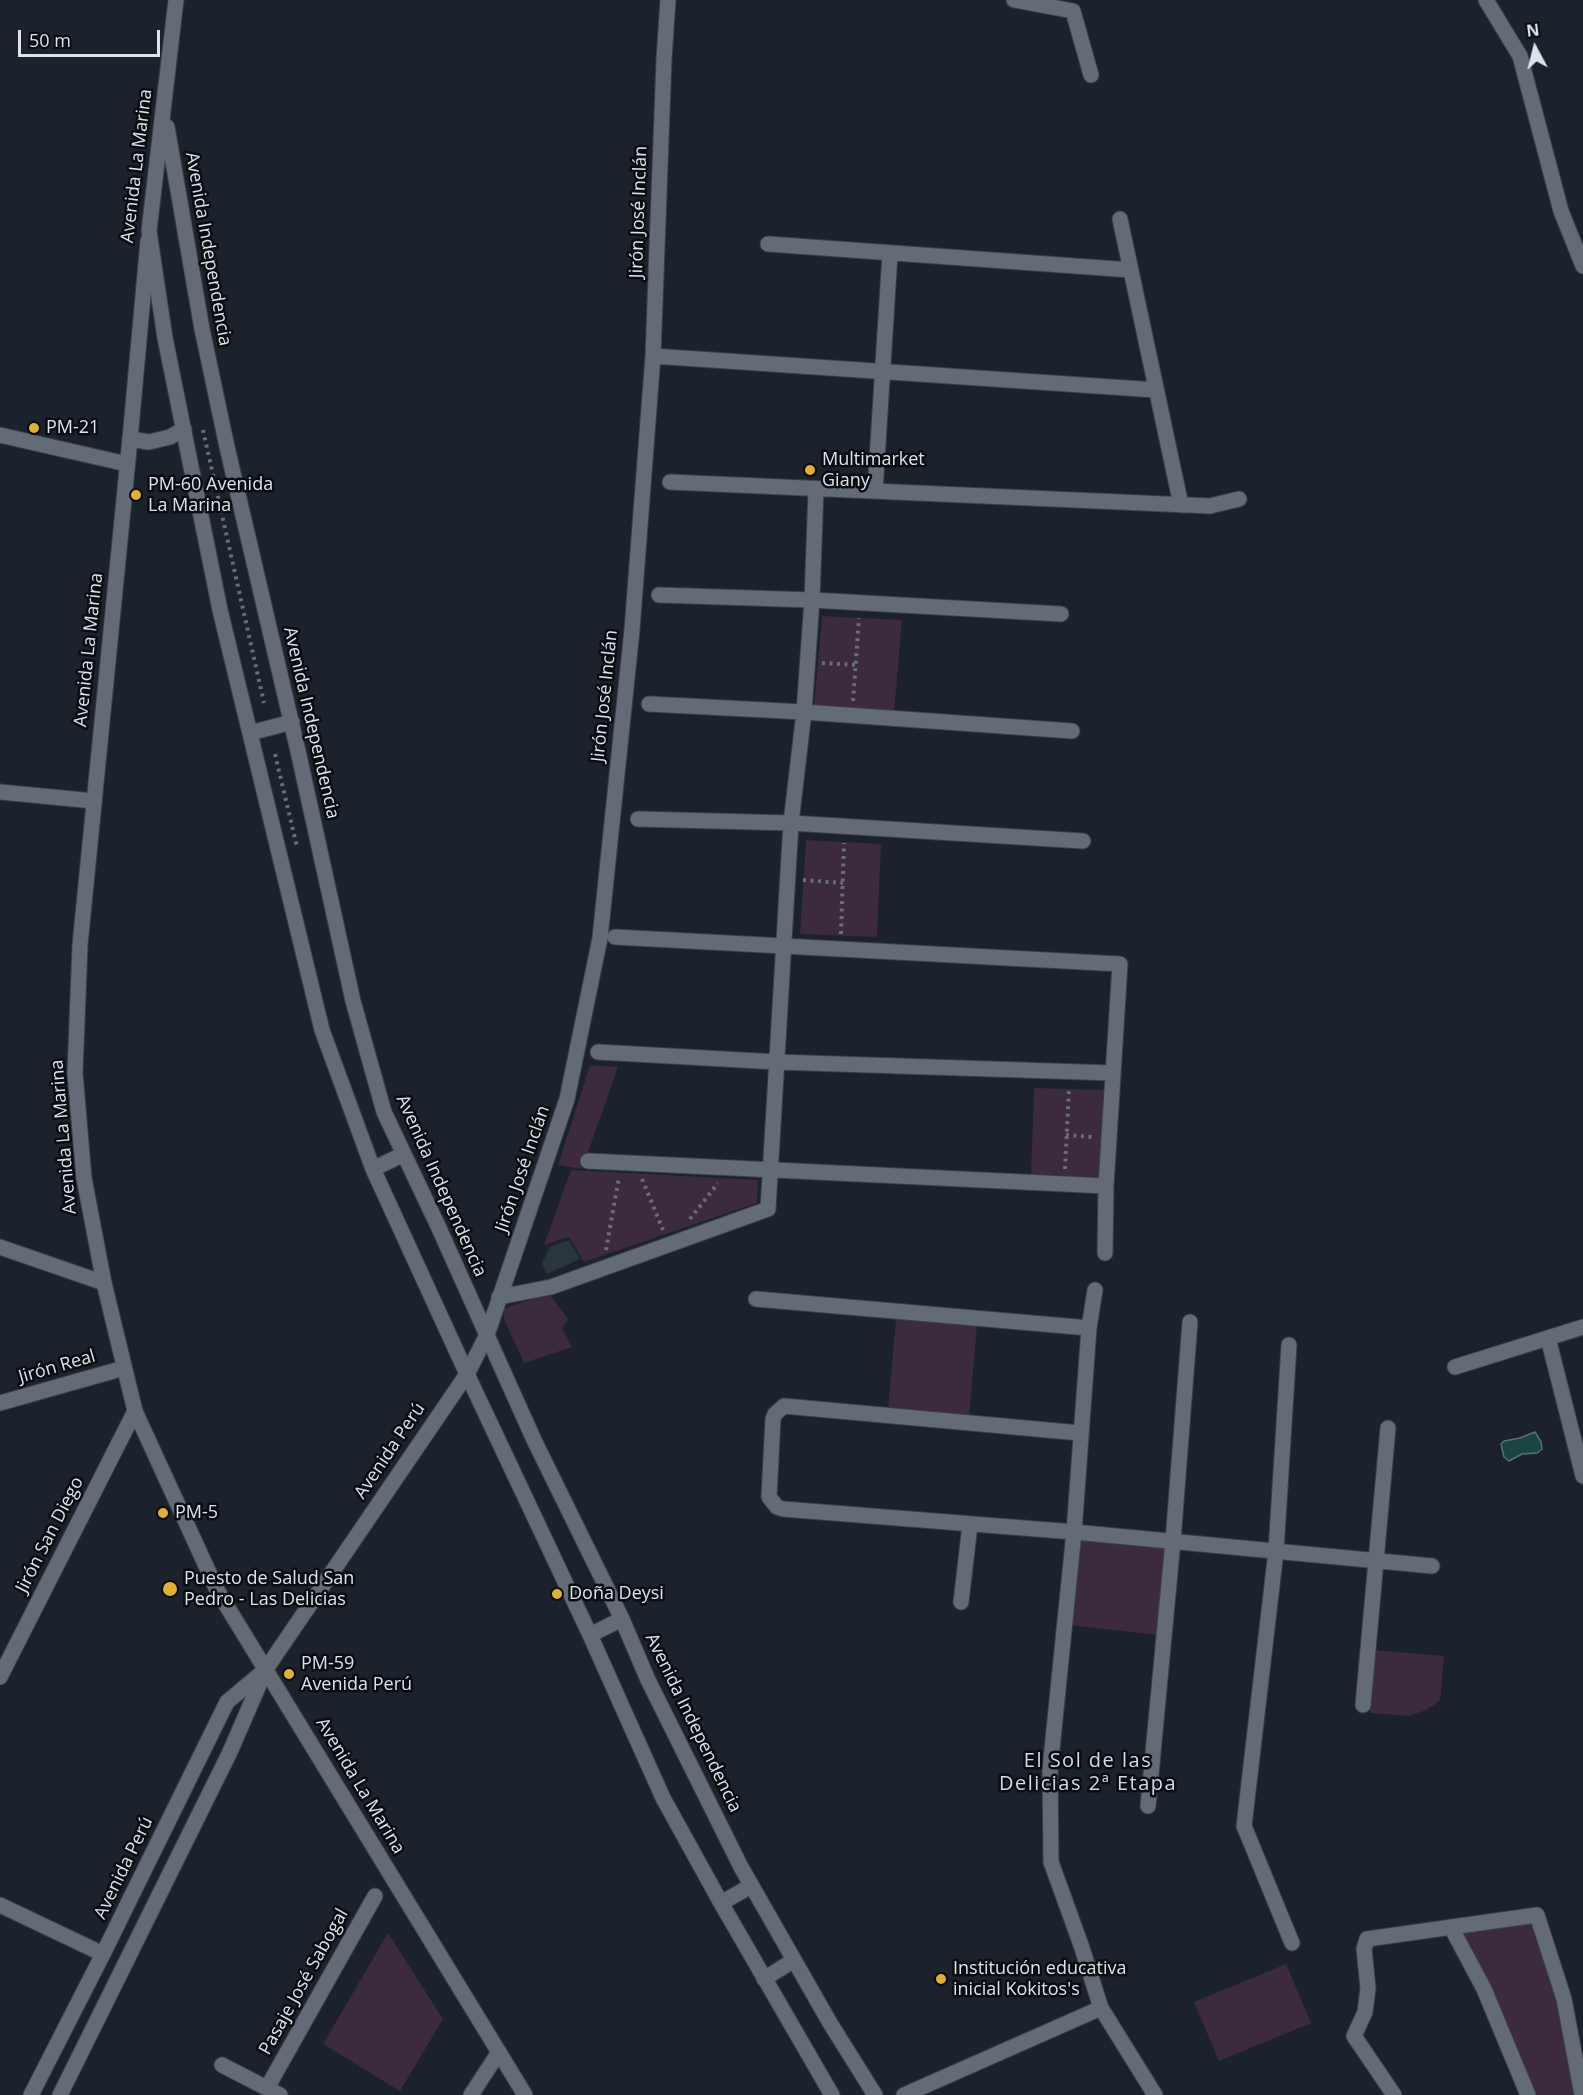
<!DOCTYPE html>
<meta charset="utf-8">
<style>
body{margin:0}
#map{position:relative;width:1583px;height:2095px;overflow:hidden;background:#1b222c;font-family:"Open Sans",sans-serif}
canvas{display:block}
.north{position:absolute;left:1505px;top:18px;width:60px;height:60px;-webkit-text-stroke:4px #090c10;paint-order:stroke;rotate:353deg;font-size:16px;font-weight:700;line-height:24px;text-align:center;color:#dee3ea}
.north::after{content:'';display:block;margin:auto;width:21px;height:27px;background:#dee3ea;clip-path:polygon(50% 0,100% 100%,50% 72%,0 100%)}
.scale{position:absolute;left:18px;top:30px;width:142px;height:27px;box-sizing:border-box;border:3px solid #dee3ea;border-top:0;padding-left:8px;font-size:18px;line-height:21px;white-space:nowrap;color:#dee3ea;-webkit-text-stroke:4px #090c10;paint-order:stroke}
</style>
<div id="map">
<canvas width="1583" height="2095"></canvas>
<div class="north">N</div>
<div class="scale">50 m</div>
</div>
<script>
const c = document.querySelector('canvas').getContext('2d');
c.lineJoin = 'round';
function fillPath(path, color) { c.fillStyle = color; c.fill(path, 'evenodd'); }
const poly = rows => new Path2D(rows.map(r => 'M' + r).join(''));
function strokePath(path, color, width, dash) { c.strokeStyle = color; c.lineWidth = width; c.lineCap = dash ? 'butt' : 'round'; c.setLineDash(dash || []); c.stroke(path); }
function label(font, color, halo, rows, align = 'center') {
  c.font = font + ' "Open Sans",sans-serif'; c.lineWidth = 5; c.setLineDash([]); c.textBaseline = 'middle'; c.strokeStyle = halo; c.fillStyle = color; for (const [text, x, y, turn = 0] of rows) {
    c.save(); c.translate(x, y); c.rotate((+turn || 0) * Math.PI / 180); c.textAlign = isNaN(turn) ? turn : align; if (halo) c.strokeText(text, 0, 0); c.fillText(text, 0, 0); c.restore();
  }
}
const green = poly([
 [822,616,902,620,894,713,814,707],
 [806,840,881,844,877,937,800,934],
 [590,1065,618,1067,582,1169,558,1165],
 [1034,1088,1106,1090,1101,1182,1031,1175],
 [571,1170,758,1180,757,1203,584,1262,569,1237,544,1245],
 [549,1293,568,1319,562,1328,572,1347,524,1363,504,1319,503,1309],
 [896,1319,977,1326,969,1416,888,1409],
 [1079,1540,1165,1549,1157,1635,1070,1625],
 [1374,1650,1444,1656,1440,1701,1426,1710,1409,1716,1370,1713],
 [1537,1915,1582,2095,1528,2095,1451,1927],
 [388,1933,443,2019,400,2091,323,2044],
 [1286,1964,1311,2023,1219,2061,1194,2002]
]);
const water = poly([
 [1535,1432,1541,1442,1542,1449,1537,1453,1522,1454,1509,1461,1504,1457,1501,1444,1504,1441,1520,1438,1535,1432]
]);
const building = poly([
 [569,1240,580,1259,547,1274,542,1263,550,1247]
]);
const path = poly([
 [203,430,264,703],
 [822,663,856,665],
 [853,701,859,618],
 [275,754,297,847],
 [803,880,843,883],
 [841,934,844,843],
 [1066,1135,1092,1137],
 [1065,1169,1069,1089],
 [642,1179,663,1230],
 [690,1219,718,1183],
 [606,1250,619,1177]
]);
const minor = poly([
 [1014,0,1073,11,1091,75],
 [1486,0,1520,56,1561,211,1583,266],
 [1120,219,1181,505],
 [768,244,1131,270],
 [653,356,1156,390],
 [0,435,127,464],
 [670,482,1210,506,1239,499],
 [875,491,890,254],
 [659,595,812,600,1061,614],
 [649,704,804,712,1072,731],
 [0,792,94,801],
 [638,819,791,823,1083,841],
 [615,937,1120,964,1106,1186,1105,1253],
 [598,1052,777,1062,1113,1073],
 [588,1161,1106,1186],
 [0,1247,104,1283],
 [1095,1290,1089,1328,1074,1532,1050,1769,1051,1862,1081,1945,1101,2008,1155,2095],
 [499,1297,551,1287,768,1209,791,823,804,712,812,600,816,489],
 [756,1299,1089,1328],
 [1548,1338,1583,1476],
 [1289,1345,1276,1551,1244,1826,1292,1943],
 [1455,1367,1583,1327],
 [467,1374,487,1335,567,1099,600,938,632,630,653,356,664,59,668,0],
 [0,1403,124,1368],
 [1080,1433,784,1406,775,1414,773,1419,769,1497,777,1507,783,1509,1074,1532,1432,1566],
 [961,1602,970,1525],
 [0,1677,135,1411],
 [1363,1705,1388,1428],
 [1148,1806,1173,1541,1190,1322],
 [0,1905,103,1954],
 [1451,1927,1484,1989,1528,2095],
 [222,2065,280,2095],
 [267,2088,375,1896],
 [471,2095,499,2052],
 [904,2095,1101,2008],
 [1394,2095,1354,2036,1365,2012,1368,1988,1364,1949,1367,1939,1537,1915,1564,1999,1582,2095]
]);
const tertiary = poly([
 [148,241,130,439,80,945,75,1073,84,1178,104,1283,135,1411,217,1590,525,2095],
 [31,2095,103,1954,227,1702,264,1671],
 [60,2095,229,1754,266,1669,467,1374]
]);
const secondary = poly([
 [176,0,149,231,165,338,220,610,322,1030,373,1169,467,1374,590,1635,663,1798,721,1903,832,2095],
 [167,127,202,329,227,447,298,751,353,1001,384,1112,438,1226,534,1440,622,1619,648,1680,741,1867,830,2023,875,2095],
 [130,439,149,442,170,437,184,429],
 [250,733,292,722],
 [373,1169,404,1154],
 [590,1635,622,1619],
 [721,1903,751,1886],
 [764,1979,794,1960]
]);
const markers = [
 [34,428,6,"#e1af34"],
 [810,470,6,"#e1af34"],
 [136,495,6,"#e1af34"],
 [163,1513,6,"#e1af34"],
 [170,1589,8,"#e1af34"],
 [557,1594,6,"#e1af34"],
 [289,1674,6,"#e1af34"],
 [941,1979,6,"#e1af34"]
];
const streetNames = [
 ["Avenida La Marina",137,166,-83],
 ["Jirón José Inclán",639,212,-88],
 ["Avenida Independencia",208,249,80],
 ["Avenida La Marina",89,650,-84],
 ["Jirón José Inclán",605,696,-84],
 ["Avenida Independencia",311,723,77],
 ["Avenida La Marina",64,1137,-95],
 ["Jirón José Inclán",523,1169,-71],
 ["Avenida Independencia",441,1186,66],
 ["Jirón Real",57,1367,-16],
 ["Avenida Perú",390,1451,-56],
 ["Jirón San Diego",50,1535,-63],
 ["Avenida Independencia",693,1723,64],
 ["Avenida La Marina",360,1786,59],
 ["Avenida Perú",124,1868,-64],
 ["Pasaje José Sabogal",304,1982,-61]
];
const poiNames = [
 ["PM-21",46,428],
 ["Multimarket",822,460],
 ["Giany",822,481],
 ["PM-60 Avenida",148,485],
 ["La Marina",148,506],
 ["PM-5",175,1513],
 ["Puesto de Salud San",184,1579],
 ["Pedro - Las Delicias",184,1600],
 ["Doña Deysi",569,1594],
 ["PM-59",301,1664],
 ["Avenida Perú",301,1685],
 ["Institución educativa",953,1969],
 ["inicial Kokitos's",953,1990]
];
const neighbourhoodNames = [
 ["El Sol de las",1088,1761],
 ["Delicias 2ª Etapa",1088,1784]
];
fillPath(green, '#3c2a3d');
fillPath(water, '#194440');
strokePath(water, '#547473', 1.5);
fillPath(building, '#29373c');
strokePath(minor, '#3a4047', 17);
strokePath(tertiary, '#3a4047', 17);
strokePath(secondary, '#3a4047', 17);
strokePath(path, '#676e76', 4, [3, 4.5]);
strokePath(minor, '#626b76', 15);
strokePath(tertiary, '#626b76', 15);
strokePath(secondary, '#626b76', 15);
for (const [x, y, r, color] of markers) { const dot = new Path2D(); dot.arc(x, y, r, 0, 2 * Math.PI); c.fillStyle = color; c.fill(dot); strokePath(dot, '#090c10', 2); }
label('18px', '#dee3ea', '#090c10', streetNames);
label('18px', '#dee3ea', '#090c10', poiNames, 'left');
c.letterSpacing = '1.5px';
label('20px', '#d1dbe8', '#090c10', neighbourhoodNames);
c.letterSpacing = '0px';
</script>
